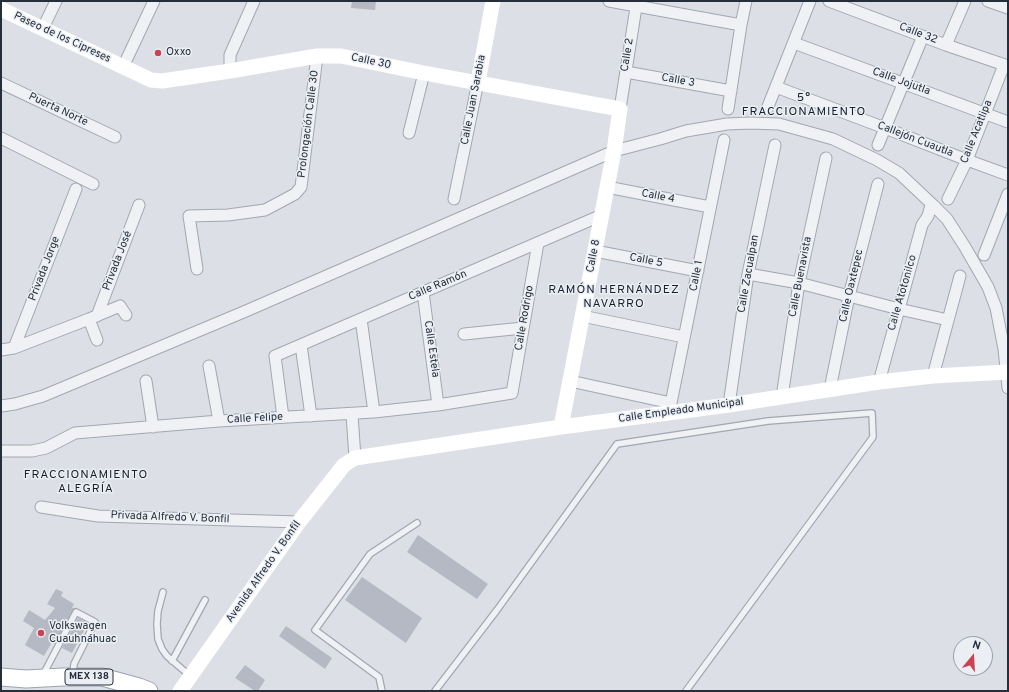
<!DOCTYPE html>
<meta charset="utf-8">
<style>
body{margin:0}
#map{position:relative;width:1009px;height:692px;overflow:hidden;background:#dce0e6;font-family:Overpass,sans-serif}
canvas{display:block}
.frame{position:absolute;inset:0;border:2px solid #262e3c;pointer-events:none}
.north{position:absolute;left:953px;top:636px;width:40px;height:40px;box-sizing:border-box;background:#ebeff4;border:1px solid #9ca2aa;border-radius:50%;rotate:18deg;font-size:11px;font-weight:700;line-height:16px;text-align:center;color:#262e3c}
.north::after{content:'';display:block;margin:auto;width:14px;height:18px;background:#ca4253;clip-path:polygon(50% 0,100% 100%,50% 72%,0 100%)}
</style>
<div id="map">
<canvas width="1009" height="692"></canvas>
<div class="frame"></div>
<div class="north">N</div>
</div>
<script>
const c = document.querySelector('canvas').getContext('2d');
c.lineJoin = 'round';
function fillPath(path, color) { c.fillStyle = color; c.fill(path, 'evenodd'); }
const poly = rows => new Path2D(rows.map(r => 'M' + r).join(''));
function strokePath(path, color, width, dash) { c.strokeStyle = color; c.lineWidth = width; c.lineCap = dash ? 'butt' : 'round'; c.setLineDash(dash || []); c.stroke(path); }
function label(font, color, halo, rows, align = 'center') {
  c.font = font + ' Overpass,sans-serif'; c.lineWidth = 3; c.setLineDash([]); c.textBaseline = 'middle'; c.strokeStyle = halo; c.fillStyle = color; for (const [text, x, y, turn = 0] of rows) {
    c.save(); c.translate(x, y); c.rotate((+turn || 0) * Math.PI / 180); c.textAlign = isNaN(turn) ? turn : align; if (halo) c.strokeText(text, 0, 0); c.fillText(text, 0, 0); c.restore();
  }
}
const building = poly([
 [352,1,376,1,375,10,351,8],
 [418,535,488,584,477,599,407,552],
 [362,577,422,618,406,643,345,600],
 [56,589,63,592,61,596,74,604,72,608,74,608,55,644,52,642,44,656,25,645,34,628,23,621,29,610,45,620,55,608,47,604],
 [78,618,88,623,72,653,62,648],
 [286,626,332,658,325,669,279,636],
 [245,665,265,680,258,691,255,691,235,678]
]);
const lane = poly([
 [163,592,158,611,157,624,158,639,162,649,167,656,189,675],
 [172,661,205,600],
 [44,673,76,612,95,622,74,664,73,673],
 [382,691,379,677,315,630,370,554,417,523],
 [435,691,497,610,617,444,768,421,872,413,873,437,686,691]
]);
const street = poly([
 [609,1,741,25],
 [829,1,946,45,1008,66],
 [988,1,1008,8],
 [43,28,56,1],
 [794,43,1008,122],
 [946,45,965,1],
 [123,67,154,1],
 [230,71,230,55,254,1],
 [626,72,731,91],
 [1,83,115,137],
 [776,87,885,128,967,160,1008,175],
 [620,109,637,1],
 [728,109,741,25,746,1],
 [767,109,810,1],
 [409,133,424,73],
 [1,138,93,184],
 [878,145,923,36],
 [607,187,710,207],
 [454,199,478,82],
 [948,199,967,160,1004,65],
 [595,251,698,271],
 [984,255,1008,194],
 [197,269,189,216,228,215,265,210,295,194,301,187,317,56],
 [748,274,799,283,899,309,948,320],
 [423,292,438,405],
 [97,316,139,205],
 [582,316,684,337],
 [89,319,97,340],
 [361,319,374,412],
 [464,334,523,328],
 [301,345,311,416],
 [14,348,76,189],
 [1,350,14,348,89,319,120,306,126,315],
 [209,366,219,421],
 [933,376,960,276],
 [146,381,153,427],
 [570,381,671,403],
 [879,382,899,309,922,225,928,216,931,205],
 [830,389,849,296,878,184],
 [782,397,799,283,826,158],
 [729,405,748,274,775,145],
 [1,406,15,404,43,396,246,311,614,151,660,139,686,131,727,124,750,123,779,124,833,139,877,160,899,173,934,206,947,219,965,247,988,287,996,308,1004,349,1008,388],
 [669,413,724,140],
 [352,414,355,458],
 [283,417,275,356,602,215],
 [1,451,32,451,46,448,75,433,219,421,374,412,438,405,512,393,538,243],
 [41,507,98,516,299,522]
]);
const secondary = poly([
 [1,9,151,80,162,81,230,71,317,56,341,56,424,73,620,109,614,151,561,427],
 [478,82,493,1],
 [180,691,299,522,344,465,355,458,561,427,729,405,879,382,933,376,1008,372]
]);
const primary = poly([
 [1,677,26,679,63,677,102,677,139,687,149,691]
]);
const markers = [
 [158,53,4,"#ca4253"],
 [41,633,4,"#ca4253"]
];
const shields = [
 [89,677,48]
];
const shieldNames = [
 ["MEX 138",89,677]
];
const streetNames = [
 ["Calle 32",918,34,21],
 ["Paseo de los Cipreses",62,38,25],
 ["Calle 2",628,55,-81],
 ["Calle 30",371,62,12],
 ["Calle 3",678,81,10],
 ["Calle Jojutla",901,82,20],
 ["Calle Juan Sarabia",474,100,-79],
 ["Puerta Norte",58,110,25],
 ["Prolongación Calle 30",309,124,-83],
 ["Calle Acatlipa",977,132,-68],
 ["Callejón Cuautla",915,140,21],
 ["Calle 4",658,197,11],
 ["Calle 8",594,256,-79],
 ["Privada José",118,261,-69],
 ["Calle 5",646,261,11],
 ["Privada Jorge",45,269,-69],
 ["Calle Zacualpan",749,274,-80],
 ["Calle 1",697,276,-79],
 ["Calle Buenavista",801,277,-79],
 ["Calle Ramón",438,286,-23],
 ["Calle Oaxtepec",852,286,-77],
 ["Calle Atotonilco",903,293,-74],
 ["Calle Rodrigo",525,318,-80],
 ["Calle Estela",431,349,82],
 ["Calle Empleado Municipal",681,411,-8],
 ["Calle Felipe",255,419,-3],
 ["Privada Alfredo V. Bonfil",170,518,2],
 ["Avenida Alfredo V. Bonfil",264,572,-55]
];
const poiNames = [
 ["Oxxo",166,53],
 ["Volkswagen",49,627],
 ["Cuauhnáhuac",49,640]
];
const neighbourhoodNames = [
 ["5°",804,99],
 ["FRACCIONAMIENTO",804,113],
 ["RAMÓN HERNÁNDEZ",614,291],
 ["NAVARRO",614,305],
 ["FRACCIONAMIENTO",86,476],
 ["ALEGRÍA",86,490]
];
fillPath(building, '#b4b9c3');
strokePath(lane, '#a2a7b0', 8);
strokePath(street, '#a2a7b0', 13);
strokePath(primary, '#9ca4b1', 19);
strokePath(lane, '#eff1f5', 5.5);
strokePath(street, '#eff1f5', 11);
strokePath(secondary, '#fff', 15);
strokePath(primary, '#fff', 17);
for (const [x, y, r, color] of markers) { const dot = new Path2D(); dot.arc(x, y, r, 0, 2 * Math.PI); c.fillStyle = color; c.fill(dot); strokePath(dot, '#ebeff4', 1.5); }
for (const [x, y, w] of shields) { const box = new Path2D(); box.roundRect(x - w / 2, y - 8, w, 16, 3); c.fillStyle = '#ebeff4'; c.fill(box); strokePath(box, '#262e3c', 1); }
label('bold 10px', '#262e3c', null, shieldNames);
label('11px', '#262e3c', '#ebeff4', streetNames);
label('11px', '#262e3c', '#ebeff4', poiNames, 'left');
c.letterSpacing = '1px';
label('12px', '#191f2d', '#ebeff4', neighbourhoodNames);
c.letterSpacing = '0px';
</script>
